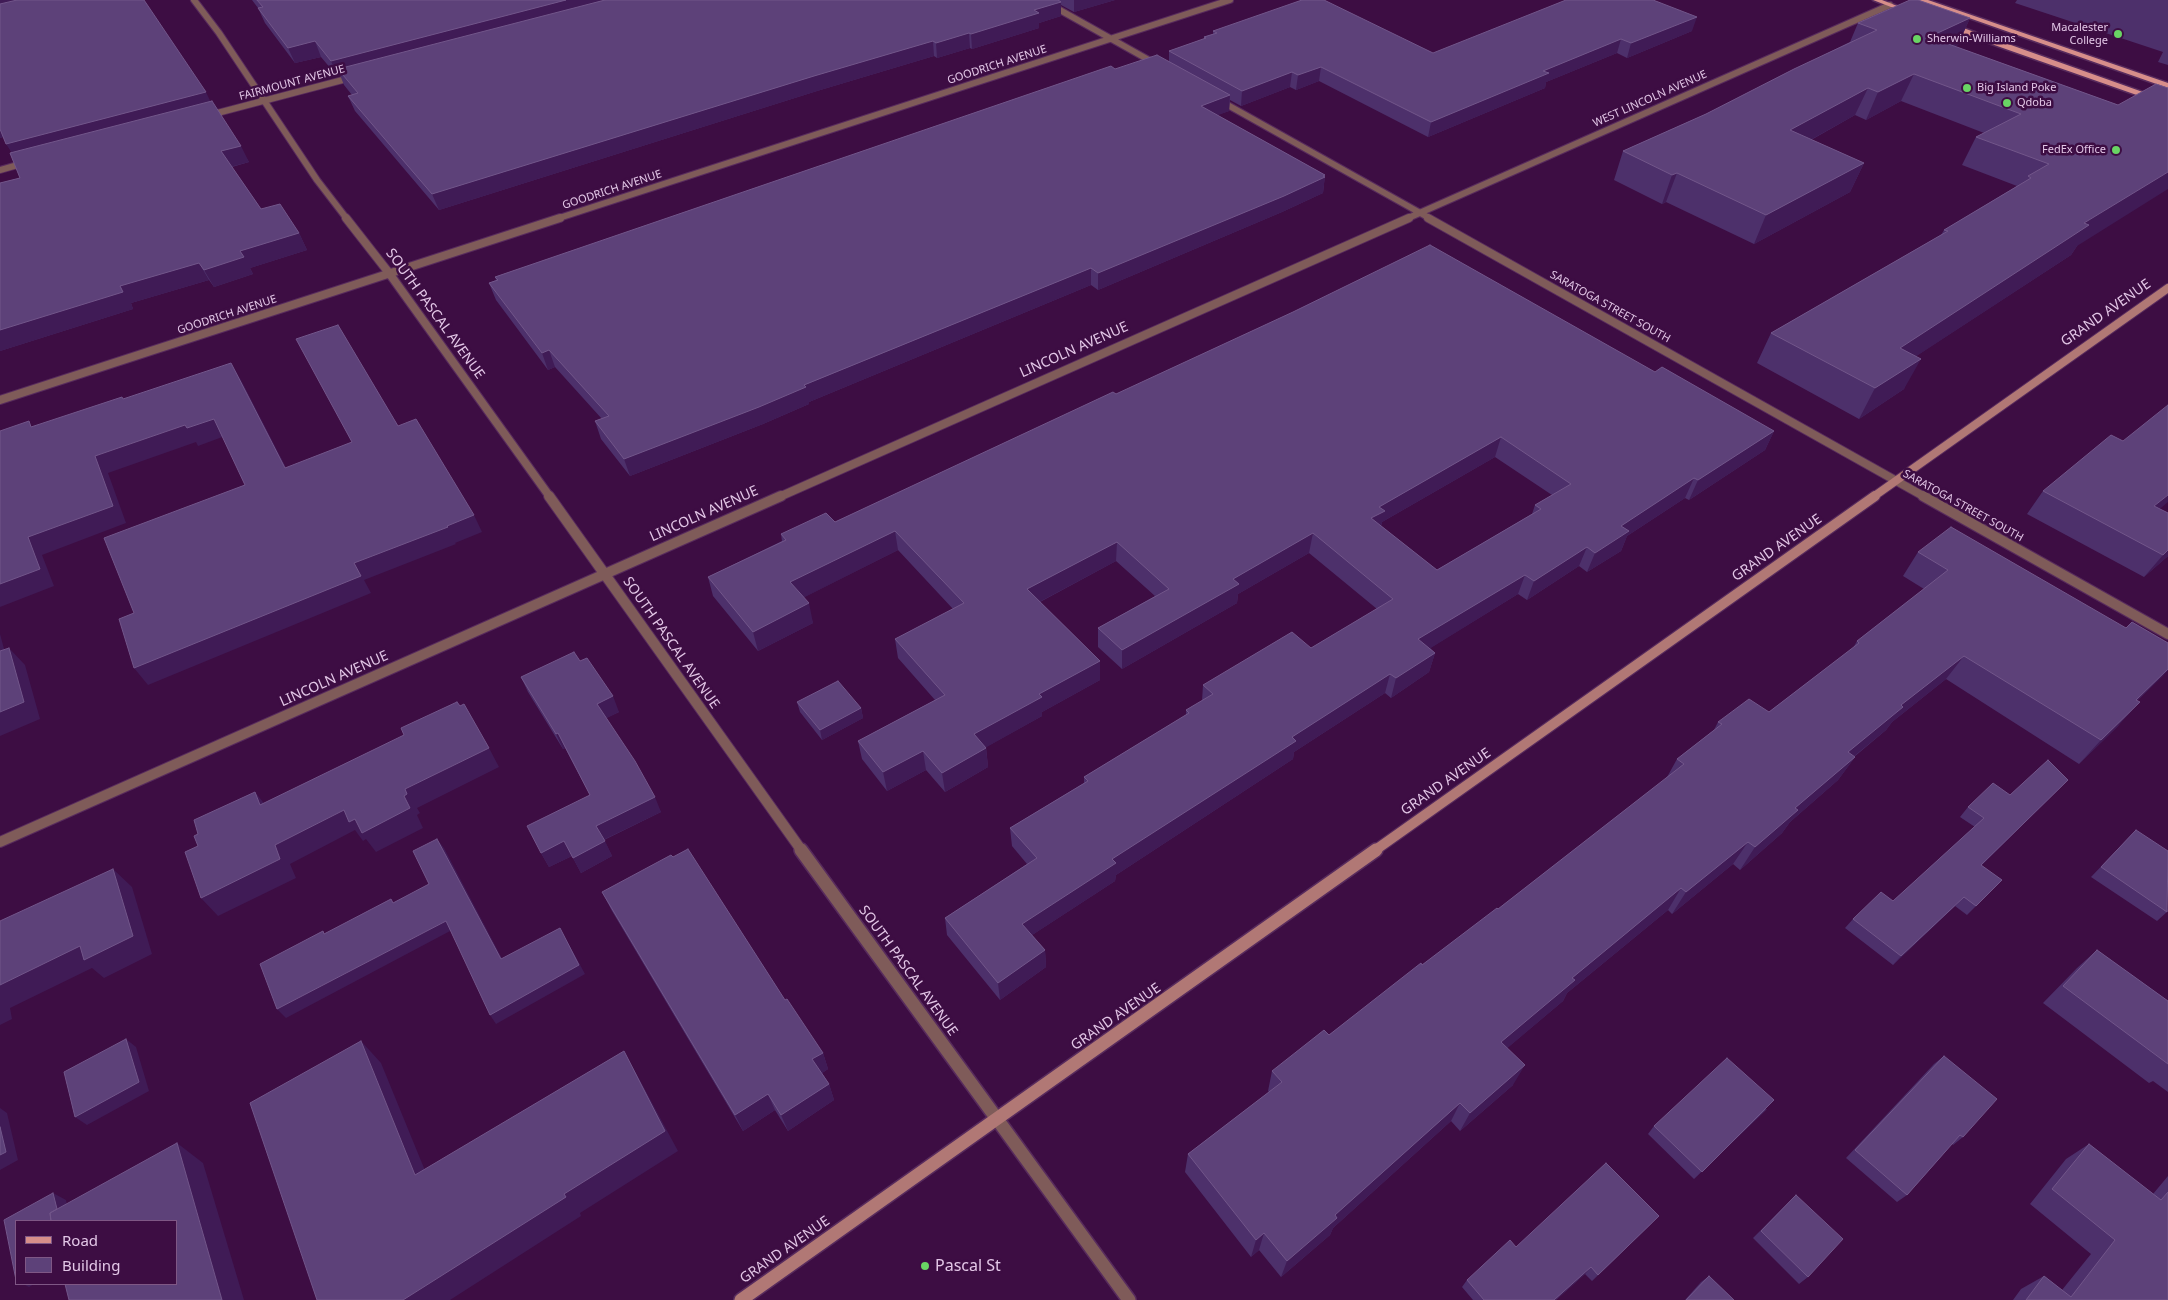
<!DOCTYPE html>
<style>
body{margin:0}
#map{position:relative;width:2168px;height:1300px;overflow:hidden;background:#3d0d43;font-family:"Noto Sans",sans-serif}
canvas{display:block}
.legend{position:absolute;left:15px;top:1220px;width:162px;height:65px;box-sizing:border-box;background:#3d0d43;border:1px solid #7f5785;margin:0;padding:6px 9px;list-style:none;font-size:15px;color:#e3c7e7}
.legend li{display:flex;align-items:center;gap:10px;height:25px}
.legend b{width:25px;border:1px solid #7f5785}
</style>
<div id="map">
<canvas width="2168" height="1300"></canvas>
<ul class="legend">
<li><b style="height:6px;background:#d78e8a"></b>Road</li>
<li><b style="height:14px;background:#5d4179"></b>Building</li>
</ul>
</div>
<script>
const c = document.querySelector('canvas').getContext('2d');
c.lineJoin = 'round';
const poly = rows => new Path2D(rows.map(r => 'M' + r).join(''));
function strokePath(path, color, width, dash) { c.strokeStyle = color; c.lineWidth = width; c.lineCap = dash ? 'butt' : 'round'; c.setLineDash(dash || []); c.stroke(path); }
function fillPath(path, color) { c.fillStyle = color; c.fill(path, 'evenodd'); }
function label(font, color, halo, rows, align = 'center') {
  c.font = font + ' "Noto Sans",sans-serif'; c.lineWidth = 5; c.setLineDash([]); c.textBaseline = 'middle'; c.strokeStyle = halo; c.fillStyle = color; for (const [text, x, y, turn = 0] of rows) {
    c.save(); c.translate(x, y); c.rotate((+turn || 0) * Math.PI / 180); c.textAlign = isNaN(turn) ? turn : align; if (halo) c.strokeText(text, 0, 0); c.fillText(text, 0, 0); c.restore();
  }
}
const streetFar3 = poly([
 [194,0,219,33,317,180,347,219],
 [1042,0,1156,64],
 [1217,99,1431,219],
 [206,116,354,77],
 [0,170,28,162],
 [556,219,1230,0],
 [1406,219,1890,5]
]);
const streetFar2 = poly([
 [346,218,389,273,550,497],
 [1428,218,1925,497],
 [0,400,560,218],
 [779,497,1409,218]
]);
const streetFar1 = poly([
 [549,496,802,851],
 [1923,496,2168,634],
 [0,842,781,496]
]);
const street = poly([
 [801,850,1129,1300]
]);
const secondaryFar2 = poly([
 [1873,497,2168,288]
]);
const secondaryFar1 = poly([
 [1374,851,1875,496]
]);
const secondary = poly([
 [741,1300,1376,850]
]);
const primary = poly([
 [1873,0,1882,0,1915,13,1909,14,1873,0],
 [1918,0,1928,0,2168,83,2168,88,1918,0],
 [1946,24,1952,24,2168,101,2168,106,1946,28,1946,24]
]);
const wall = poly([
 [0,0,210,102,249,162,232,167,261,209,299,233,307,250,250,268,253,274,214,287,209,280,131,303,133,309,0,351,0,183,20,178,12,153,3,137,0,138],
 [252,0,1115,0,1074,12,1061,5,1061,16,1039,23,1039,28,972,49,970,48,937,58,934,56,817,91,439,210,355,111,348,96,352,95,344,85,340,75,337,76,321,57,295,63,265,23,258,8],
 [2017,0,2168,0,2168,65,2158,62,2163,52,2015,3],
 [1970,18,1958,45,1954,46,2118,105,2077,246,2071,255,1916,356,1904,389,1859,419,1757,363,1771,333,1941,235,1944,230,2017,186,1962,165,1976,137,1984,133,1901,101,1866,120,1855,115,1811,140,1864,163,1850,192,1754,244,1666,202,1662,204,1614,180,1623,151,1706,114,1850,42,1858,23],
 [1213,31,1433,53,1692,31,1627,58,1617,53,1546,82,1545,88,1428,137,1319,81,1296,90,1290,87,1241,106,1230,100,1229,111,1217,115,1325,175,1323,193,1282,212,1098,290,1091,285,809,402,809,404,763,424,630,476,601,439,595,421,602,419,555,367,548,370,496,300,489,283,496,280,495,277,1115,69,1169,61,1169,51,1204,39,1204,37,1213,34],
 [1655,372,1774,431,1765,450,1689,500,1685,498,1627,536,1621,551,1587,572,1579,566,1527,600,1518,594,1430,648,1435,653,1429,672,1391,698,1385,693,1294,752,1293,759,1116,875,1115,881,1032,935,1045,950,1046,967,1000,1000,947,935,945,918,1027,864,1012,846,1010,828,1084,783,1084,777,1186,715,1186,710,1202,701,1203,685,1311,648,1377,609,1309,553,1238,594,1237,603,1122,669,1098,647,1098,628,1155,596,1116,561,1040,602,1100,661,1100,680,1042,712,1042,716,986,747,988,767,945,792,926,770,887,791,862,759,858,741,935,700,898,658,895,639,953,609,898,550,804,597,813,623,758,651,713,596,708,577,782,541,781,534,835,522,1116,394],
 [1495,457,1552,495,1535,505,1532,514,1437,570,1381,526,1382,522],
 [2043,491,2160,509,2168,513,2168,556,2144,577,2027,514],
 [1918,552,2168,643,2168,670,2137,701,2118,726,2079,764,1946,679,1892,722,1886,730,1854,757,1855,757,1838,780,1790,822,1782,833,1740,870,1733,864,1672,914,1668,910,1567,993,1563,1001,1507,1048,1513,1085,1460,1131,1451,1121,1333,1228,1330,1235,1281,1277,1259,1250,1251,1257,1185,1172,1188,1154,1269,1092,1268,1091,1272,1071,1329,1035,1422,965,1498,909,1666,779,1677,759,1714,730,1718,722,1769,712,1853,648,1857,641,1924,589,1903,576],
 [580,661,619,712,606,718,661,812,604,840,612,856,581,873,572,856,549,867,541,853,590,795,565,748,563,749,528,692,521,677],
 [797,702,861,708,863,718,822,740,800,712],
 [2068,780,1981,865,2002,880,1967,915,1955,906,1893,965,1845,928,1853,919,1893,901,1975,827,1960,817,1968,807,2010,795],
 [2136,830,2168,911,2157,921,2091,877],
 [602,892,785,1000,823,1053,828,1069,822,1073,829,1084,834,1100,788,1131,775,1110,743,1131,612,911],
 [2097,950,2168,1001,2168,1092,2153,1081,2149,1083,2043,1003,2077,968],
 [1944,1056,1963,1137,1953,1145,1952,1144,1907,1195,1897,1202,1846,1158,1934,1064],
 [1767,1109,1694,1179,1648,1134,1654,1126],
 [2089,1144,2153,1194,2168,1176,2168,1300,2013,1300,2021,1289,2044,1276,2062,1290,2091,1254,2030,1204,2066,1159],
 [1796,1195,1808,1277,1799,1284,1753,1238],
 [1652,1223,1592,1281,1585,1274,1556,1300,1473,1300,1462,1287,1467,1280,1516,1247],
 [1709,1276,1734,1300,1685,1300,1701,1282]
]);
const shadedWall = poly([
 [0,0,50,0,0,11],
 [566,0,626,0,338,69,340,75,337,76,331,61],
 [1074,0,1115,0,1074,12],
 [1061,2,1061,16,1039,23,1039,28,972,49,971,34,1034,10],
 [1697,17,1692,31,1627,58,1631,43],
 [1970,18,1958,45,1917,64,1929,37],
 [969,33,970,48,937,58,936,43],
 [1621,39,1617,53,1546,82,1545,88,1428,137,1431,122,1543,71],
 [315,41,321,57,295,63,288,48],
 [933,41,934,56,817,91,439,210,432,194,814,76],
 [1321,67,1319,81,1296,90,1298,75],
 [1292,72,1290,87,1241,106,1242,91],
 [1914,74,1901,101,1866,120,1878,92],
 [1868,88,1855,115,1778,158,1790,130],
 [206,92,214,109,17,160,6,144],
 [1230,95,1229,111,1200,122,1201,106],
 [0,125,7,136,0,138],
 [241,146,249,162,230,167,221,151],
 [1864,163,1850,192,1754,244,1766,215],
 [2168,172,2168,189,2077,246,2071,255,1883,378,1900,348,2084,223],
 [1677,173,1666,202,1662,204,1672,175],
 [1325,175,1323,193,1282,212,1098,290,1098,273],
 [299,233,307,250,250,268,253,274,214,287,204,270,240,251],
 [199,263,209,280,131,303,133,309,0,351,0,330,120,286],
 [1091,268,1091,285,809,402,809,404,763,424,630,476,624,459],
 [549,350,555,367,548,370,542,353],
 [1921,359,1904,389,1859,419,1875,388],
 [231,363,241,380,295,485,285,468],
 [214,419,225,436,198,446,196,442,108,473,126,523,42,555,54,586,0,607,0,584,28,537,95,456,185,425],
 [1774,431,1765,450,1689,500,1698,480],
 [1501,437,1495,457,1382,522,1380,530,1371,518,1379,507],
 [1694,478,1685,498,1627,536,1621,551,1587,572,1595,553,1621,526],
 [2168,495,2168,502,2136,529,2154,506],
 [474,515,482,532,455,543,456,544,364,580,371,593,148,685,134,668,354,563],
 [895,531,898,550,795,602,790,582],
 [1313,533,1309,553,1238,594,1237,603,1122,669,1122,650,1233,579],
 [1117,542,1116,561,1028,608,1027,589],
 [1587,547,1579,566,1527,600,1534,581],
 [2168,550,2168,556,2144,577,2163,555],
 [1525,575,1518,594,1413,659,1418,639],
 [809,603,813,623,758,651,753,632],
 [0,634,10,671,0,660],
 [9,648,25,665,40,719,0,736,0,712],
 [1435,653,1429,672,1391,698,1396,678],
 [1964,656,1946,679,1892,722,1886,730,1831,775,1848,752,1901,705],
 [1100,661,1100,680,1042,712,1042,716,976,753,974,734,1039,694],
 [2168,669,2168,670,2163,676,2114,723,2136,700],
 [1390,674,1385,693,1294,752,1293,759,1116,875,1115,881,1023,941,1022,924,1112,859,1292,737],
 [613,696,619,712,603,720,597,704],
 [2140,702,2118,726,2079,764,2101,740],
 [861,708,863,718,822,740,820,730],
 [558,733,565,748,563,749,556,734],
 [489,748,499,767,417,808,420,813,417,815,423,828,376,852,366,839,363,841,355,830,290,864,296,878,218,916,201,898,275,845,344,810,404,796,405,789],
 [986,748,988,767,945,792,942,773],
 [923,751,926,770,887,791,883,772],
 [1855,757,1838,780,1790,822,1782,833,1740,870,1755,847,1795,808],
 [2068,780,2058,790,1972,875,1981,865],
 [255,792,270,811,260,805],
 [655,797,661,812,603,840,596,826],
 [437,839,444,848,507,968,501,959],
 [564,841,572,856,549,867,541,853],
 [605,841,612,856,581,873,573,858],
 [1748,842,1733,864,1672,914,1686,892],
 [113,869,132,887,152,954,104,978,92,968,10,1008,12,1019,0,1025,0,985],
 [1681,888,1668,910,1567,993,1563,1001,1491,1062,1501,1042,1572,978],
 [1964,897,1955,906,1893,965,1901,956],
 [446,921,452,930,286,1018,277,1009],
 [560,928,585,974,496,1024,490,1015],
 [1045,950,1046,967,1000,1000,998,983],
 [126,1039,136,1047,149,1091,87,1125,75,1117],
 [361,1041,381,1063,435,1195,415,1175],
 [624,1051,636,1073,678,1151,580,1213,581,1216,450,1300,403,1300,564,1194],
 [823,1053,828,1069,818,1076,812,1059],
 [1525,1065,1513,1085,1460,1131,1470,1113],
 [829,1084,834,1100,788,1131,781,1115],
 [768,1094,775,1110,743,1131,735,1115],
 [1460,1103,1451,1121,1333,1228,1330,1235,1281,1277,1287,1261,1335,1215],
 [0,1108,7,1113,18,1160,0,1170],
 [177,1143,203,1163,244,1300,222,1300],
 [53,1193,66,1200,70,1221,59,1221],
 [1264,1233,1259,1250,1251,1257,1256,1240],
 [1591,1267,1585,1274,1556,1300,1554,1300],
 [23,1284,34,1284,29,1287]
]);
const building = poly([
 [17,0,144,0,206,92,6,144,0,129,0,4,17,0],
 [257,0,566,0,331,61,315,41,288,48,258,8,263,7,257,0],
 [605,0,1058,0,1061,2,1034,10,1039,13,971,34,969,33,936,43,933,41,814,76,432,194,348,96,358,93,338,69,605,0],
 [1302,0,1324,0,1433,53,1566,0,1653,0,1697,17,1631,43,1621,39,1543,71,1549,73,1431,122,1321,67,1298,75,1292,72,1242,91,1169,51,1206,38,1204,37,1217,33,1213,31,1302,0],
 [1910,0,1918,0,1970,18,1929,37,2118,105,2156,84,2168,88,2168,172,2084,223,2089,225,1900,348,1921,359,1875,388,1771,333,1948,231,1944,230,2031,178,2028,176,2049,164,1976,137,2021,114,1914,74,1878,92,1868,88,1790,130,1864,163,1766,215,1677,173,1672,175,1623,151,1706,114,1794,69,1877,30,1858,23,1910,0],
 [1157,55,1230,95,1201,106,1325,175,1323,176,1325,177,1284,196,1098,273,1091,268,804,385,806,387,759,407,624,459,595,421,609,416,549,350,542,353,489,283,498,280,495,277,1111,66,1115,69,1157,55],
 [212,101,241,146,221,151,261,209,280,204,299,233,240,251,244,257,204,270,199,263,120,286,123,292,0,330,0,183,20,178,10,153,212,101],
 [1430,245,1655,372,1662,367,1774,431,1698,480,1694,478,1621,526,1629,531,1595,553,1587,547,1534,581,1525,575,1418,639,1435,653,1396,678,1390,674,1292,737,1296,741,1112,859,1116,863,1022,924,1045,950,998,983,945,918,1037,858,1010,828,1088,781,1084,777,1189,713,1186,710,1213,694,1203,685,1292,632,1311,648,1393,599,1313,533,1233,579,1239,584,1122,650,1098,628,1169,589,1117,542,1027,589,1100,661,1039,694,1042,697,974,734,986,748,942,773,923,751,883,772,858,741,945,695,895,639,964,603,895,531,790,582,809,603,753,632,708,577,786,540,781,534,826,513,835,522,1113,392,1116,394,1293,312,1430,245],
 [1501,437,1571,484,1535,505,1541,509,1437,570,1371,518,1385,511,1379,507,1501,437],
 [338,325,398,426,416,419,474,515,447,526,448,527,354,563,361,576,134,668,119,619,134,613,104,538,245,485,214,419,187,428,185,425,95,456,113,506,28,537,40,569,0,584,0,431,29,421,31,427,122,397,123,399,231,363,285,468,352,442,296,339,338,325],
 [2168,405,2168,495,2154,506,2168,513,2168,550,2163,555,2043,491,2111,435,2123,441,2168,405],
 [1951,527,2126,628,2132,622,2168,643,2168,669,2136,700,2140,702,2101,740,1964,656,1901,705,1903,707,1848,752,1855,757,1795,808,1798,810,1755,847,1748,842,1686,892,1681,888,1572,978,1575,980,1501,1042,1525,1065,1470,1113,1460,1103,1335,1215,1337,1218,1287,1261,1264,1233,1256,1240,1188,1154,1282,1082,1272,1071,1324,1030,1329,1035,1421,963,1422,965,1497,908,1498,909,1684,764,1677,759,1722,724,1718,722,1749,699,1769,712,1859,643,1857,641,1948,570,1918,552,1951,527],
 [9,648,24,702,0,712,0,651,9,648],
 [574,652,580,661,587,658,613,696,597,704,635,761,655,797,596,826,605,841,573,858,564,841,541,853,527,826,590,795,558,733,556,734,521,677,574,652],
 [838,681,861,708,820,730,797,702,838,681],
 [457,702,460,706,464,704,489,748,405,789,407,794,404,796,410,808,362,833,355,819,349,822,344,810,275,845,280,859,201,898,185,852,198,846,194,836,198,834,194,820,255,792,260,805,404,735,401,728,457,702],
 [2048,760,2068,780,1981,865,2002,880,1976,906,1964,897,1901,956,1853,919,1881,892,1893,901,1984,818,1968,807,1993,783,2010,795,2048,760],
 [2136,830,2168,851,2167,912,2101,867,2136,830],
 [437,839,501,959,560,928,579,965,490,1015,446,921,277,1009,260,964,323,931,324,934,391,899,393,903,429,884,413,851,437,839],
 [688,849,785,1000,787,999,823,1053,812,1059,829,1084,781,1115,768,1094,735,1115,602,892,671,855,673,857,688,849],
 [113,869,133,936,84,960,80,946,0,985,0,921,113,869],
 [2097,950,2168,1001,2168,1064,2063,986,2097,950],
 [126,1039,139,1082,75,1117,64,1072,126,1039],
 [361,1041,415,1175,624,1051,665,1131,564,1194,566,1197,403,1300,317,1300,250,1103,361,1041],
 [1944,1056,1997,1099,1963,1137,1960,1135,1907,1195,1855,1150,1944,1056],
 [1727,1058,1774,1100,1702,1172,1654,1126,1727,1058],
 [0,1127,6,1152,0,1155,0,1127],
 [177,1143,222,1300,69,1300,65,1284,176,1284,176,1221,51,1221,50,1213,177,1143],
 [2089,1144,2161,1200,2168,1192,2168,1300,2026,1300,2044,1276,2071,1297,2115,1240,2052,1189,2089,1144],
 [1606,1163,1659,1216,1598,1275,1591,1267,1554,1300,1484,1300,1467,1280,1510,1240,1516,1247,1606,1163],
 [53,1193,57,1209,50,1213,51,1221,16,1221,16,1280,4,1220,53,1193],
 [1796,1195,1843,1239,1808,1277,1761,1231,1796,1195],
 [1709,1276,1734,1300,1686,1300,1709,1276]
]);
const markers = [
 [2118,34,5,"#69d464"],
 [1917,39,5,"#69d464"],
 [1967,88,5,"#69d464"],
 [2007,103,5,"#69d464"],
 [2116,150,5,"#69d464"],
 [925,1266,5,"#69d464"]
];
const farPoinames = [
 ["Macalester",2108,28,"right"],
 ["College",2108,41,"right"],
 ["Sherwin-Williams",1927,39],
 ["Big Island Poke",1977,88],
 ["Qdoba",2017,103],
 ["FedEx Office",2106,150,"right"]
];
const farStreetnames = [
 ["GOODRICH AVENUE",997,65,-18],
 ["FAIRMOUNT AVENUE",292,83,-15],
 ["WEST LINCOLN AVENUE",1650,99,-24],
 ["GOODRICH AVENUE",612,190,-18],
 ["SARATOGA STREET SOUTH",1610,307,29],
 ["GOODRICH AVENUE",227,315,-18],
 ["SARATOGA STREET SOUTH",1963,506,29]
];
const streetNames = [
 ["GRAND AVENUE",2106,313,-35],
 ["SOUTH PASCAL AVENUE",435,314,54],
 ["LINCOLN AVENUE",1074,350,-24],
 ["LINCOLN AVENUE",704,514,-24],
 ["GRAND AVENUE",1777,548,-35],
 ["SOUTH PASCAL AVENUE",671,643,55],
 ["LINCOLN AVENUE",334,679,-24],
 ["GRAND AVENUE",1446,782,-35],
 ["SOUTH PASCAL AVENUE",908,971,54],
 ["GRAND AVENUE",1116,1017,-35],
 ["GRAND AVENUE",785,1250,-35]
];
const nearPoinames = [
 ["Pascal St",935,1266]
];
strokePath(streetFar3, '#582b5d', 8);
strokePath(streetFar2, '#582b5d', 10);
strokePath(streetFar1, '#582b5d', 12);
strokePath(street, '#582b5d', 16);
strokePath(secondaryFar2, '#582b5d', 10);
strokePath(secondaryFar1, '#582b5d', 12);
strokePath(secondary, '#582b5d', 16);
strokePath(primary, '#582b5d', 3);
strokePath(streetFar3, '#7f5b59', 6);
strokePath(streetFar2, '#7f5b59', 8);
strokePath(streetFar1, '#7f5b59', 10);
strokePath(street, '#7f5b59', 13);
strokePath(secondaryFar2, '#b17875', 8);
strokePath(secondaryFar1, '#b17875', 10);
strokePath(secondary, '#b17875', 13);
fillPath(primary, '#d78e8a');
fillPath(wall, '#4d306b');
fillPath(shadedWall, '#401b56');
fillPath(building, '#5d4179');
strokePath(building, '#72568a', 1);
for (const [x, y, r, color] of markers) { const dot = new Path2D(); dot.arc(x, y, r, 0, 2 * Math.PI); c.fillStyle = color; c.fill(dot); strokePath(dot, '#3d0d43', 2); }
label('11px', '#e3c7e7', '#3d0d43', farPoinames, 'left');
label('11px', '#e3c7e7', '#3d0d43', farStreetnames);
label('14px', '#e3c7e7', '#3d0d43', streetNames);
label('16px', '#e3c7e7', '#3d0d43', nearPoinames, 'left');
</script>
